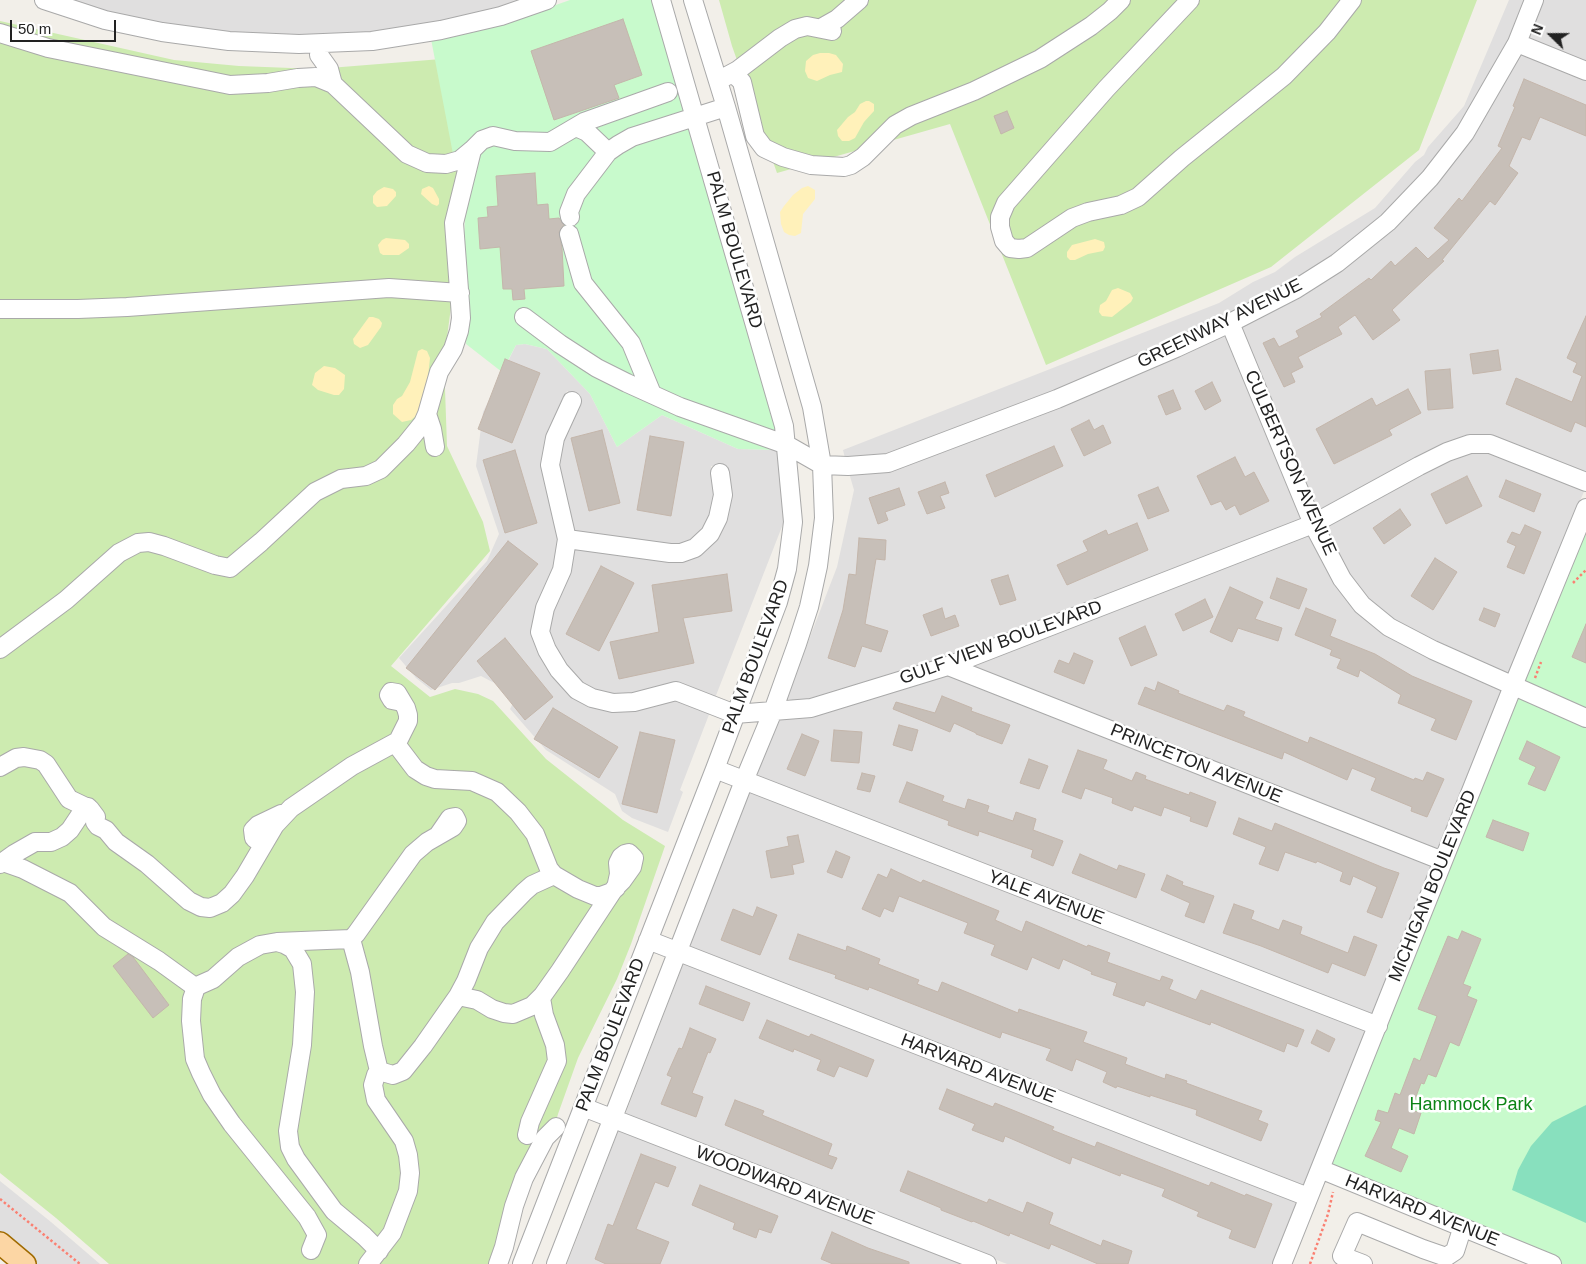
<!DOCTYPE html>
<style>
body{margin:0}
#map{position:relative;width:1586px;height:1264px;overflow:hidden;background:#f2efe9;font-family:Arial,sans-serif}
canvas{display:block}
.north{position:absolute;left:1526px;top:10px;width:50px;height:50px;-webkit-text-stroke:4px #fff;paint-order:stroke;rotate:292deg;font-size:14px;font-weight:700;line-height:20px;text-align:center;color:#222}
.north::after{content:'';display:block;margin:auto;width:18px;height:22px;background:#222;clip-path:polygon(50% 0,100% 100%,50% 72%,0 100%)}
.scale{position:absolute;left:10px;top:20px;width:106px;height:22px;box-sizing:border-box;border:2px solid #222;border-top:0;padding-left:6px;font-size:15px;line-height:18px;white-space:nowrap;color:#222;-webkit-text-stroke:4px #fff;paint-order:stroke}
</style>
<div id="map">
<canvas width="1586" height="1264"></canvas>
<div class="north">N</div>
<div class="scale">50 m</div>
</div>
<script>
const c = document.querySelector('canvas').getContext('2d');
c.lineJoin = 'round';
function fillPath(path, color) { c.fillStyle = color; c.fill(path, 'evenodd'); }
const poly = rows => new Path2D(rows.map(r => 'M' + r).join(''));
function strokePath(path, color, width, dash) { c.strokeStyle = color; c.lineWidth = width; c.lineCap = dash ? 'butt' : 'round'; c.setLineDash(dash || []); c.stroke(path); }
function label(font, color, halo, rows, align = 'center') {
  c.font = font + ' Arial,sans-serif'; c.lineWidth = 5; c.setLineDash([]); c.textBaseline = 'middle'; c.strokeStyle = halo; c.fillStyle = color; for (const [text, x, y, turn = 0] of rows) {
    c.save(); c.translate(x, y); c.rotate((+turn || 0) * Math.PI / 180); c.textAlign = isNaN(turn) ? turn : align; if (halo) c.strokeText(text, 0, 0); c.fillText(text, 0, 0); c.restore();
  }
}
const residential = poly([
 [67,0,523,0,498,9,438,23,370,33,298,36,229,34,163,25,107,13],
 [1509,0,1525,0,1509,40,1458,129,1424,173,1382,216,1332,257,1291,283,1220,320,1053,392,886,455,845,458,843,450,1219,303,1253,282,1275,272,1295,257,1375,208,1415,162,1424,155,1428,147,1464,106],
 [1543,0,1586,0,1586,63,1527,40],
 [1521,53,1586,79,1586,474,1492,438,1317,513,1240,327,1300,296,1472,138],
 [1226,334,1303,519,948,658,943,657,942,660,809,700,799,701,786,699,837,567,854,490,849,473],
 [525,344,547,349,590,394,617,447,662,415,738,449,779,450,783,498,783,524,715,698,613,695,594,691,582,684,565,666,554,648,548,632,553,611,574,547,685,560,731,495,727,466,711,466,715,494,711,515,703,529,690,542,679,546,573,532,558,465,563,440,582,398,567,391,547,435,559,538,554,568,538,605,571,694,676,699,710,712,680,790,683,792,668,832,632,818,622,811,615,794,546,750,510,709,517,695,481,676,459,683,452,683,431,690,416,678,399,658,487,561,499,534,476,466,483,412,516,345],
 [1472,452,1489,452,1585,489,1509,673,1483,665,1393,621,1368,601,1349,575,1324,527,1451,458],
 [1310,533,1357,611,1502,690,1438,852,969,667],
 [949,674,1433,865,1373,1017,756,777,779,718],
 [750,791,1367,1030,1303,1188,689,948],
 [684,962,1298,1201,1273,1264,1007,1264,625,1115],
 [619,1129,966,1264,567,1264],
 [0,1181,51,1222,100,1264,36,1264,0,1233]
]);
const grass = poly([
 [719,0,1477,0,1419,150,1271,267,1046,365,950,124,777,173,732,46],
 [0,21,174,60,239,66,317,69,491,55,512,133,450,198,453,292,444,360,447,446,483,522,490,551,391,666,430,697,455,689,478,694,493,701,546,759,623,820,665,846,631,944,617,979,578,1058,558,1114,549,1146,523,1202,500,1264,109,1264,56,1218,0,1173]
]);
const sand = poly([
 [820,53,829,53,836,55,843,64,842,72,830,75,817,81,808,78,805,71,806,61,813,55],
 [866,101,869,101,874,104,874,111,864,122,855,138,849,141,842,141,838,136,837,130,848,117,855,112,860,104],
 [429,186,433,188,439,199,439,204,437,206,432,204,421,194,422,189],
 [808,186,815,190,815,199,803,214,801,233,795,236,789,235,784,232,781,224,780,212,784,206,793,195,802,188],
 [384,187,393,189,396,192,396,196,387,206,377,207,373,203,373,196,377,191],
 [386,238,405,240,409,244,409,248,399,255,383,255,380,253,378,245,382,240],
 [1095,239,1104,242,1105,247,1103,251,1088,254,1075,260,1070,260,1067,257,1067,252,1072,245],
 [1118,288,1130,293,1133,298,1131,302,1112,317,1102,316,1099,312,1100,305,1106,301,1112,290],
 [369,317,373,317,379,319,382,323,381,327,368,345,360,348,354,344,353,339],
 [422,349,427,351,430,358,428,377,419,409,417,415,411,420,402,422,393,414,393,405,397,399,402,396,410,382,418,351],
 [324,366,335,368,345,375,344,389,339,395,334,395,318,390,312,385,315,373]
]);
const park = poly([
 [570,0,653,0,776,427,779,450,738,449,662,415,617,447,590,394,547,349,525,344,516,345,502,372,466,344,468,298,463,258,465,218,470,186,453,154,431,39,505,23],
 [1586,521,1586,1264,1547,1264,1320,1169]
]);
const pitch = poly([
 [1586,1105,1586,1223,1512,1190,1518,1170,1531,1146,1552,1122]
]);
const building = poly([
 [623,19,642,75,614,85,619,98,554,120,531,51,623,19],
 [1524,79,1586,105,1586,136,1540,117,1530,140,1522,137,1509,166,1518,173,1495,205,1490,201,1442,260,1444,261,1392,310,1400,320,1373,340,1355,315,1338,327,1342,334,1298,357,1303,367,1291,373,1295,382,1284,387,1263,343,1274,338,1279,347,1299,337,1296,331,1322,317,1320,314,1369,278,1371,280,1391,261,1395,266,1416,247,1428,259,1449,240,1434,228,1459,198,1462,201,1502,148,1498,146,1515,107,1513,106,1524,79],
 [1007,111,1014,128,1001,134,994,116,1007,111],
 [535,173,537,205,548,204,549,219,559,218,564,225,559,232,562,248,564,286,524,289,525,299,513,300,512,289,503,289,500,247,480,249,478,218,488,217,487,207,498,206,496,176,535,173],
 [1586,316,1586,427,1575,422,1571,432,1506,404,1516,378,1572,402,1582,376,1573,372,1577,363,1567,358,1586,316],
 [1498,350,1501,370,1473,374,1470,354,1498,350],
 [505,359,540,373,512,443,478,429,505,359],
 [1450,369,1453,408,1428,410,1425,371,1450,369],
 [1212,382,1221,401,1205,410,1195,391,1212,382],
 [1408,389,1421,413,1389,430,1392,435,1334,464,1316,429,1372,398,1376,406,1408,389],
 [1173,390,1181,409,1166,415,1158,396,1173,390],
 [1089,420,1094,430,1103,425,1111,443,1084,456,1071,429,1089,420],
 [602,430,620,503,589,511,571,438,602,430],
 [650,436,684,442,671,516,637,510,650,436],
 [1054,446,1063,466,995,497,986,475,1054,446],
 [515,450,537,523,505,533,483,460,515,450],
 [1235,457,1245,477,1254,472,1269,501,1240,515,1235,505,1226,510,1221,501,1211,505,1197,476,1235,457],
 [1467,476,1482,506,1446,524,1431,494,1467,476],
 [1506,480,1541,494,1534,512,1499,497,1506,480],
 [945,482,949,493,940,496,945,508,927,514,918,492,945,482],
 [1158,487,1169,511,1148,519,1138,495,1158,487],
 [899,488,905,505,885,512,888,520,878,524,869,498,899,488],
 [1400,509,1411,525,1384,544,1373,528,1400,509],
 [1137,523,1148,550,1067,585,1057,565,1088,551,1083,541,1106,530,1108,535,1137,523],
 [1525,525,1541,532,1524,574,1507,567,1516,546,1507,542,1512,532,1520,535,1525,525],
 [859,538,886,540,885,560,876,559,865,624,888,631,881,652,862,646,855,667,828,658,843,610,849,574,856,575,859,538],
 [508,541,538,564,435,690,406,668,508,541],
 [1435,558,1457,572,1433,610,1411,596,1435,558],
 [601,566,634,583,599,651,566,634,601,566],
 [727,574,732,611,683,618,694,663,619,679,610,642,659,632,652,585,727,574],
 [1008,575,1016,600,1000,605,991,580,1008,575],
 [1277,578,1307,589,1299,609,1270,598,1277,578],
 [1230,587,1263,602,1255,619,1282,628,1278,641,1238,628,1232,642,1210,632,1230,587],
 [1205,599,1213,617,1183,631,1175,614,1205,599],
 [942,608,945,619,955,615,959,626,931,636,923,615,942,608],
 [1306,608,1336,620,1330,636,1375,654,1412,676,1472,701,1456,740,1431,730,1436,719,1398,703,1401,695,1360,670,1358,677,1337,668,1341,659,1330,655,1332,650,1295,635,1306,608],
 [1484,608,1500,614,1495,627,1479,620,1484,608],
 [1586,624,1586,663,1572,657,1586,624],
 [1145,626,1157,655,1131,666,1119,638,1145,626],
 [505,638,553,697,525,720,477,661,505,638],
 [1074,653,1093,661,1084,684,1054,672,1059,660,1069,664,1074,653],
 [1158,682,1179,691,1178,693,1224,711,1227,705,1245,712,1243,716,1308,743,1310,737,1414,780,1415,778,1423,781,1427,772,1444,779,1427,817,1411,811,1412,807,1371,790,1376,778,1352,768,1347,780,1284,752,1282,759,1138,704,1145,687,1155,691,1158,682],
 [942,696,972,708,971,711,1010,725,1002,744,976,734,976,733,954,723,950,732,893,709,896,702,935,713,942,696],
 [553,708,618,747,599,778,534,739,553,708],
 [899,725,918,730,912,751,893,745,899,725],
 [834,730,862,732,859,763,831,761,834,730],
 [640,732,675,740,657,813,622,804,640,732],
 [802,734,819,741,805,776,787,769,802,734],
 [1527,741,1560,757,1545,791,1528,784,1536,767,1519,759,1527,741],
 [1078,750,1107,760,1103,769,1132,781,1136,772,1146,776,1145,779,1189,795,1190,792,1216,802,1207,827,1190,821,1191,817,1164,807,1161,816,1134,806,1132,811,1112,803,1113,798,1085,788,1081,799,1062,792,1078,750],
 [1029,759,1048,766,1039,789,1020,783,1029,759],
 [862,773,875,776,870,792,857,789,862,773],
 [907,782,944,796,942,801,965,809,968,799,989,806,987,812,1013,821,1016,812,1036,819,1033,830,1063,841,1053,866,1031,857,1033,850,979,831,978,836,948,825,949,821,899,802,907,782],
 [1239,818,1272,831,1275,823,1384,868,1399,873,1382,918,1367,912,1377,887,1353,876,1350,885,1340,881,1343,872,1317,861,1316,863,1285,852,1278,871,1259,864,1266,847,1233,834,1239,818],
 [1493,820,1529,833,1523,851,1486,837,1493,820],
 [798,835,804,862,792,865,794,874,771,878,766,851,789,846,787,837,798,835],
 [836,851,850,857,842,878,827,872,836,851],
 [1080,854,1117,870,1119,865,1145,874,1136,898,1072,873,1080,854],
 [891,869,921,883,923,880,999,911,995,920,1022,932,1026,921,1087,947,1088,945,1110,953,1107,962,1160,981,1162,976,1173,980,1169,989,1196,1000,1201,990,1304,1030,1297,1047,1287,1043,1284,1052,1211,1022,1210,1025,1146,1001,1144,1006,1113,995,1117,983,1091,974,1092,972,1063,959,1059,969,1032,957,1027,970,991,955,995,945,964,933,968,923,899,896,893,912,884,908,880,917,862,909,878,874,887,878,891,869],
 [1167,875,1183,882,1182,885,1214,896,1204,923,1185,916,1190,903,1161,890,1167,875],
 [1234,904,1254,911,1251,919,1279,930,1283,920,1302,927,1300,934,1348,953,1354,936,1377,945,1365,976,1332,963,1328,973,1261,946,1223,933,1234,904],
 [757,907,777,915,760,955,721,940,733,909,753,917,757,907],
 [1462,931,1481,939,1463,984,1471,987,1467,996,1477,1000,1459,1046,1450,1042,1436,1077,1428,1074,1424,1084,1421,1083,1411,1110,1421,1113,1414,1134,1399,1128,1391,1148,1408,1156,1401,1172,1365,1156,1381,1122,1375,1120,1378,1110,1388,1113,1395,1093,1400,1095,1414,1058,1420,1061,1437,1016,1418,1009,1448,936,1458,940,1462,931],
 [798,934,846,951,847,946,880,959,878,964,919,980,917,984,938,992,942,982,1018,1013,1019,1009,1087,1032,1083,1042,1127,1058,1125,1064,1165,1079,1166,1074,1187,1081,1186,1083,1262,1111,1258,1120,1268,1124,1261,1141,1196,1115,1197,1110,1150,1095,1150,1097,1117,1086,1116,1088,1103,1082,1107,1072,1076,1059,1072,1071,1046,1060,1051,1049,1002,1032,1000,1038,869,987,868,990,835,978,836,975,789,959,798,934],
 [128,954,133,957,169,1005,153,1018,113,966,128,954],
 [706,986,750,1003,743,1021,699,1004,706,986],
 [767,1020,809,1037,811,1034,874,1060,867,1077,839,1066,834,1077,817,1070,821,1060,794,1049,793,1052,759,1038,767,1020],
 [690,1028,716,1039,710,1053,708,1052,692,1093,703,1097,696,1117,661,1104,672,1077,667,1075,679,1048,682,1049,690,1028],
 [1317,1030,1335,1039,1329,1052,1311,1043,1317,1030],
 [947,1089,993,1107,995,1103,1015,1111,1054,1127,1052,1130,1095,1147,1097,1142,1209,1186,1211,1182,1245,1196,1246,1194,1272,1204,1255,1248,1229,1238,1232,1230,1197,1216,1199,1212,1162,1196,1165,1189,1121,1173,1120,1176,1072,1157,1070,1164,1005,1136,1003,1142,972,1130,975,1124,939,1109,947,1089],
 [735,1100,764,1111,762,1115,832,1144,828,1155,837,1158,832,1169,725,1125,735,1100],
 [641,1154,676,1167,668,1187,655,1182,636,1229,669,1242,660,1264,606,1264,595,1259,608,1224,613,1226,641,1154],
 [908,1171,987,1203,989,1199,1023,1213,1027,1202,1053,1213,1049,1224,1101,1246,1103,1240,1132,1251,1128,1264,1098,1264,1051,1244,1049,1249,1010,1233,1009,1236,973,1221,972,1222,941,1210,941,1208,900,1191,908,1171],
 [700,1185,778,1216,771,1233,759,1229,756,1238,733,1229,735,1223,692,1205,700,1185],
 [832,1232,868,1248,909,1262,909,1264,833,1264,821,1259,832,1232]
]);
const path = poly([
 [1573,583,1586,570],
 [1535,678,1541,662],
 [0,1199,80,1264],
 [1310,1264,1328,1214,1333,1192]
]);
const minor = poly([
 [44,0,105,20,162,32,229,41,299,44,372,41,441,30,501,16,547,0],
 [1190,0,1106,89,1006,203,1000,217,1000,227,1004,241,1010,248,1019,249,1027,248,1072,218,1088,212,1121,205,1138,197,1182,158,1284,76,1327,32,1352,0],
 [821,28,837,19,859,0],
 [0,33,48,48,230,85,268,83,298,78,316,77,333,84],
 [1517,43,1586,71],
 [319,55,329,69,333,84,407,154,427,163,446,164,460,160,472,150,454,223,460,303,461,318,459,331,453,349,439,372,427,414,432,429,435,447],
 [732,74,737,77,742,82,755,136,764,148,783,157,811,165,844,167,851,165,863,157,895,125,911,116,974,91,1040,59,1091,26,1110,11,1121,0],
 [725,77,738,70,780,38,795,29,807,26,832,31],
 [576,127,587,132,608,152],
 [472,150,482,140,493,136,515,141,550,142,584,122,668,92],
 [570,217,569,212,576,194,608,152,618,145,632,137,726,107],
 [569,234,583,283,631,343,652,394],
 [0,309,78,309,127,307,389,288,460,293],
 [524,317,560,344,597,368,627,383,680,407,787,445,822,465,848,466,888,463,1057,399,1176,348,1230,323,1296,289,1337,263,1388,222,1430,178,1465,133,1517,43,1534,0],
 [1230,323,1313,524,1342,579,1362,605,1389,627,1433,650,1586,718],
 [572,401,555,438,550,465,567,539,562,570,545,608,540,632,547,650,559,670,577,690,592,698,613,703,634,702,676,691,735,714,811,708,948,666,1313,524,1419,466,1447,452,1470,444,1490,444,1586,482],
 [567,539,670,553,681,553,695,548,710,534,718,518,723,495,720,473],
 [0,649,66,600,119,553,138,543,149,542,164,546,215,565,230,568,261,542,315,492,341,479,366,476,381,469,406,444,423,423,427,414],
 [948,666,1443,861],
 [0,767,16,758,24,757,40,760,46,764,69,799,90,809,96,817,95,822,98,826,106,830,116,842,147,864,189,901,201,907,210,908,222,903,232,894,245,876,275,825,291,808,352,766,398,741,408,721,408,715,406,708,397,693,391,692,389,695,392,700,402,702],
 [715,769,1378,1026],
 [265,840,258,841,254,838,253,830,258,825,281,814],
 [3,862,14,854,35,842,51,842,62,837,70,830,82,812,88,807],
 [0,864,3,862,23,869,70,893,104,927,159,961,195,987,213,979,238,957,260,945,277,942,284,944,293,949,302,964,305,992,302,1045,288,1131,290,1147,296,1159,334,1211,364,1236,379,1251],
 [612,892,615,888,622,881,632,867,634,858,629,853,625,854,621,857,618,863,619,874,616,888],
 [351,939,360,972,373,1046,379,1071],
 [648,940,1308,1197],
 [277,942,351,939,356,934,413,854,427,842,453,827,457,821,455,817,450,818,439,834],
 [196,987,192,999,191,1021,195,1059,201,1073,212,1095,232,1124,307,1217,317,1235,311,1250],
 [458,996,466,981,479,948,495,922,524,892,532,885,554,875],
 [583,1107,987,1264],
 [527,1135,530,1122,557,1061,555,1045,544,1015,541,998],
 [1320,1169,1552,1264],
 [368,1264,392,1233,408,1191,410,1173,408,1155,404,1141,376,1100,373,1085,376,1075,379,1071,393,1075,403,1071,423,1046,458,996,477,1000,492,1009,504,1013,513,1014,532,1006,543,995,560,971,612,892,601,896,595,896,578,889,554,875,549,869,535,834,518,812,497,792,472,781,435,779,426,776,415,769,396,744],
 [498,1264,504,1247,514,1206,524,1178,545,1138,556,1127],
 [522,1264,715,769,778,602,787,569,793,522,784,426,661,0],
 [556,1264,744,781,773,711,797,644,809,607,818,566,824,518,822,465,812,407,726,107,693,0],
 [1282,1264,1513,686,1586,508],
 [1363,1264,1342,1256,1357,1222,1423,1249,1446,1257,1455,1251,1462,1229]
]);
const major = poly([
 [0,1243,25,1264]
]);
const streetNames = [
 ["PALM BOULEVARD",734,250,74],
 ["GREENWAY AVENUE",1220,324,-26],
 ["CULBERTSON AVENUE",1290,463,66],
 ["GULF VIEW BOULEVARD",1001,643,-20],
 ["PALM BOULEVARD",756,657,-70],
 ["PRINCETON AVENUE",1196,764,22],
 ["MICHIGAN BOULEVARD",1433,886,-68],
 ["YALE AVENUE",1046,898,21],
 ["PALM BOULEVARD",611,1035,-69],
 ["HARVARD AVENUE",978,1069,21],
 ["WOODWARD AVENUE",785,1186,21],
 ["HARVARD AVENUE",1422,1211,22]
];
const parkNames = [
 ["Hammock Park",1471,1105]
];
fillPath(residential, '#e0dfdf');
fillPath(grass, '#cdebb0');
fillPath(sand, '#fff1ba');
fillPath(park, '#c8facc');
fillPath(pitch, '#88e0be');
fillPath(building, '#c7bfb8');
strokePath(building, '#c4b6ab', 1);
strokePath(minor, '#a9a9a9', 20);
strokePath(major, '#a06b00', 24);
strokePath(path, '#fa8072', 2.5, [2.5, 2.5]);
strokePath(minor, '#fff', 18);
strokePath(major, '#fcd6a4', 21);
label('18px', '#222', '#fff', streetNames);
label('18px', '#0c8416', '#fff', parkNames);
</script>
